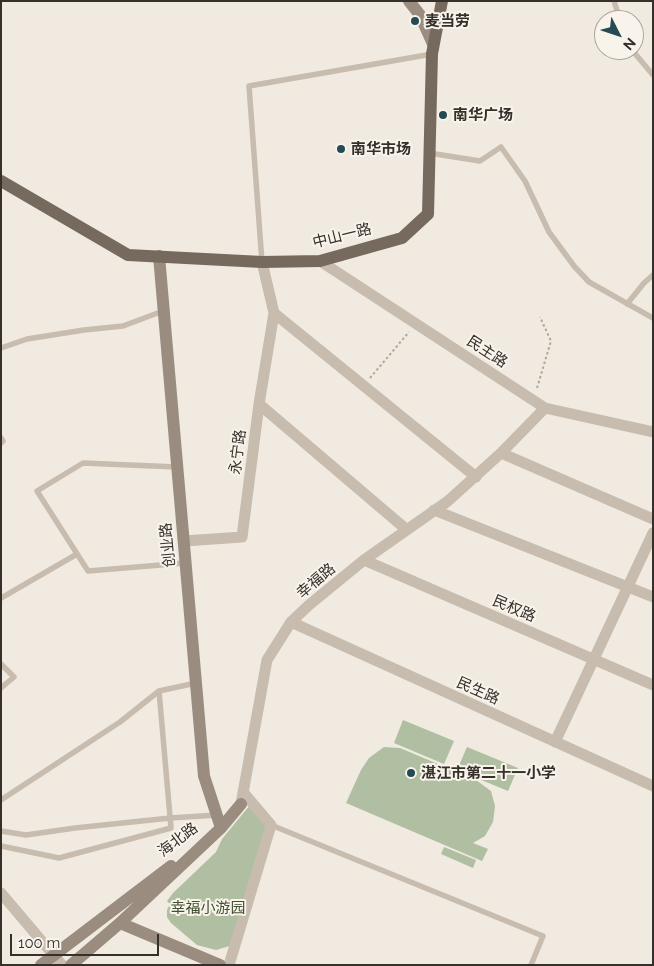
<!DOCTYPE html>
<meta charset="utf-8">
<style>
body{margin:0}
#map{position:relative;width:654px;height:966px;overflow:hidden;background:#f0eae0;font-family:Raleway,sans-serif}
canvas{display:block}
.frame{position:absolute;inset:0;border:2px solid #36302a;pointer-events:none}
.north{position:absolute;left:594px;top:10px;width:50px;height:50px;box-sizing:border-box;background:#f8f4ec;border:1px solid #aaa69e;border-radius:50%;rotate:131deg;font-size:14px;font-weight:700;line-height:20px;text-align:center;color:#36302a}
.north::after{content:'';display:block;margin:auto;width:18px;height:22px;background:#254a53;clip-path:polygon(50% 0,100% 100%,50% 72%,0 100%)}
.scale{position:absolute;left:10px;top:934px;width:149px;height:22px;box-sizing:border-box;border:2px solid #36302a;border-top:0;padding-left:6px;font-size:15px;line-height:18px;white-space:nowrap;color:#36302a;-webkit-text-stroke:4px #f8f4ec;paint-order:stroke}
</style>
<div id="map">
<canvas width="654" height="966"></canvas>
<div class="frame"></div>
<div class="north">N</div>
<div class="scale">100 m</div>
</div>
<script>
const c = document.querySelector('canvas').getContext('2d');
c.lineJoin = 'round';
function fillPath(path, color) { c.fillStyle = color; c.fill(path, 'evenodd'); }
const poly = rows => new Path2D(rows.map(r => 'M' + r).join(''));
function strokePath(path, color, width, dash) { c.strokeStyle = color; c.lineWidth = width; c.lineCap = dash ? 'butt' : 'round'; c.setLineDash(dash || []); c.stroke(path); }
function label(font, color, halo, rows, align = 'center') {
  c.font = font + ' Raleway,"Noto Sans SC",sans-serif'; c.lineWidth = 4; c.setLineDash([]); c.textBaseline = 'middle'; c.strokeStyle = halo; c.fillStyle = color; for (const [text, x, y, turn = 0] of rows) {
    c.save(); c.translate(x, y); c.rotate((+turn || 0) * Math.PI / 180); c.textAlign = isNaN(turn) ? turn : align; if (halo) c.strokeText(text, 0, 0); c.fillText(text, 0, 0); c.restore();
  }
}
const green = poly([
 [403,720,454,741,444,764,394,743],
 [384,747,400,748,476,780,491,791,495,806,493,822,485,836,473,843,488,849,482,861,346,803,361,770,369,758],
 [467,747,518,768,508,791,457,770],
 [250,805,269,825,233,945,216,950,197,945,171,923,167,917,167,910,170,904,167,901,173,893,216,852,222,839],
 [444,847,476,860,473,868,441,854]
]);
const path = poly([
 [370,378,409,332],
 [537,388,551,341,540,317]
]);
const lane = poly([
 [614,1,620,20],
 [632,50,653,75],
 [429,153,480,161,501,147,525,181,549,232,574,266,589,282,653,318],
 [262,262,249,86,432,54],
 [627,304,644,283,653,275],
 [1,348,27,339,84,330,123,326,163,311],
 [1,438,3,441,1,443],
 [177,467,83,463,37,491,88,571,185,563],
 [1,598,77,554],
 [1,664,14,677,1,688],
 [1,800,120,722,159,691,196,683],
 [271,825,543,936,531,965],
 [1,831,26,835,75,828,170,818,217,815],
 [1,846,59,858,171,828,159,691]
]);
const street = poly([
 [320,261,545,408,653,432],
 [262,262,274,313,476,477],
 [259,404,407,530],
 [501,453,653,519],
 [434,510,653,597],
 [184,541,242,537,259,404,274,313],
 [364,560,653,685],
 [291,622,653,786],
 [555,742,653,533],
 [241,804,267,660,291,622,309,605,364,560,448,501,501,453,545,408],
 [1,893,62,965],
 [229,965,271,825,243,792]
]);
const secondary = poly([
 [409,1,420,15,433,44],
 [159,256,204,776,221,828],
 [120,923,220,965],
 [41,965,171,866],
 [71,965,120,923,221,828,241,804]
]);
const primary = poly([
 [1,181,128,255,262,262,320,261,402,238,428,214,432,54,442,1]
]);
const markers = [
 [415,21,5,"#254a53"],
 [443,115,5,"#254a53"],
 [341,149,5,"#254a53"],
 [411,773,5,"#254a53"]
];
const poiNames = [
 ["麦当劳",425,21],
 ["南华广场",453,115],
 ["南华市场",351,149],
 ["湛江市第二十一小学",421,773]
];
const streetNames = [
 ["中山一路",342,236,-14],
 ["民主路",487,352,33],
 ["永宁路",238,452,-83],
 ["创业路",168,545,-95],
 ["幸福路",316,581,-40],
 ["民权路",514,609,23],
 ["民生路",478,691,24],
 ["海北路",178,840,-37]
];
const parkNames = [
 ["幸福小游园",208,908]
];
fillPath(green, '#b0bea1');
strokePath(path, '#b3a697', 2, [2.5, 2.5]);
strokePath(lane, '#c7bcad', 5.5);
strokePath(street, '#c7bcad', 11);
strokePath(secondary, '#9a8c7e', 12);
strokePath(primary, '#76695d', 12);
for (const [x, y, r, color] of markers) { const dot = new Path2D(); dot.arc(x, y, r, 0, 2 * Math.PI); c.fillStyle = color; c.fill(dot); strokePath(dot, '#f8f4ec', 2); }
label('bold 15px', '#36302a', '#f8f4ec', poiNames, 'left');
label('15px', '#36302a', '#f8f4ec', streetNames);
label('15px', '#425131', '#f8f4ec', parkNames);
</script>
